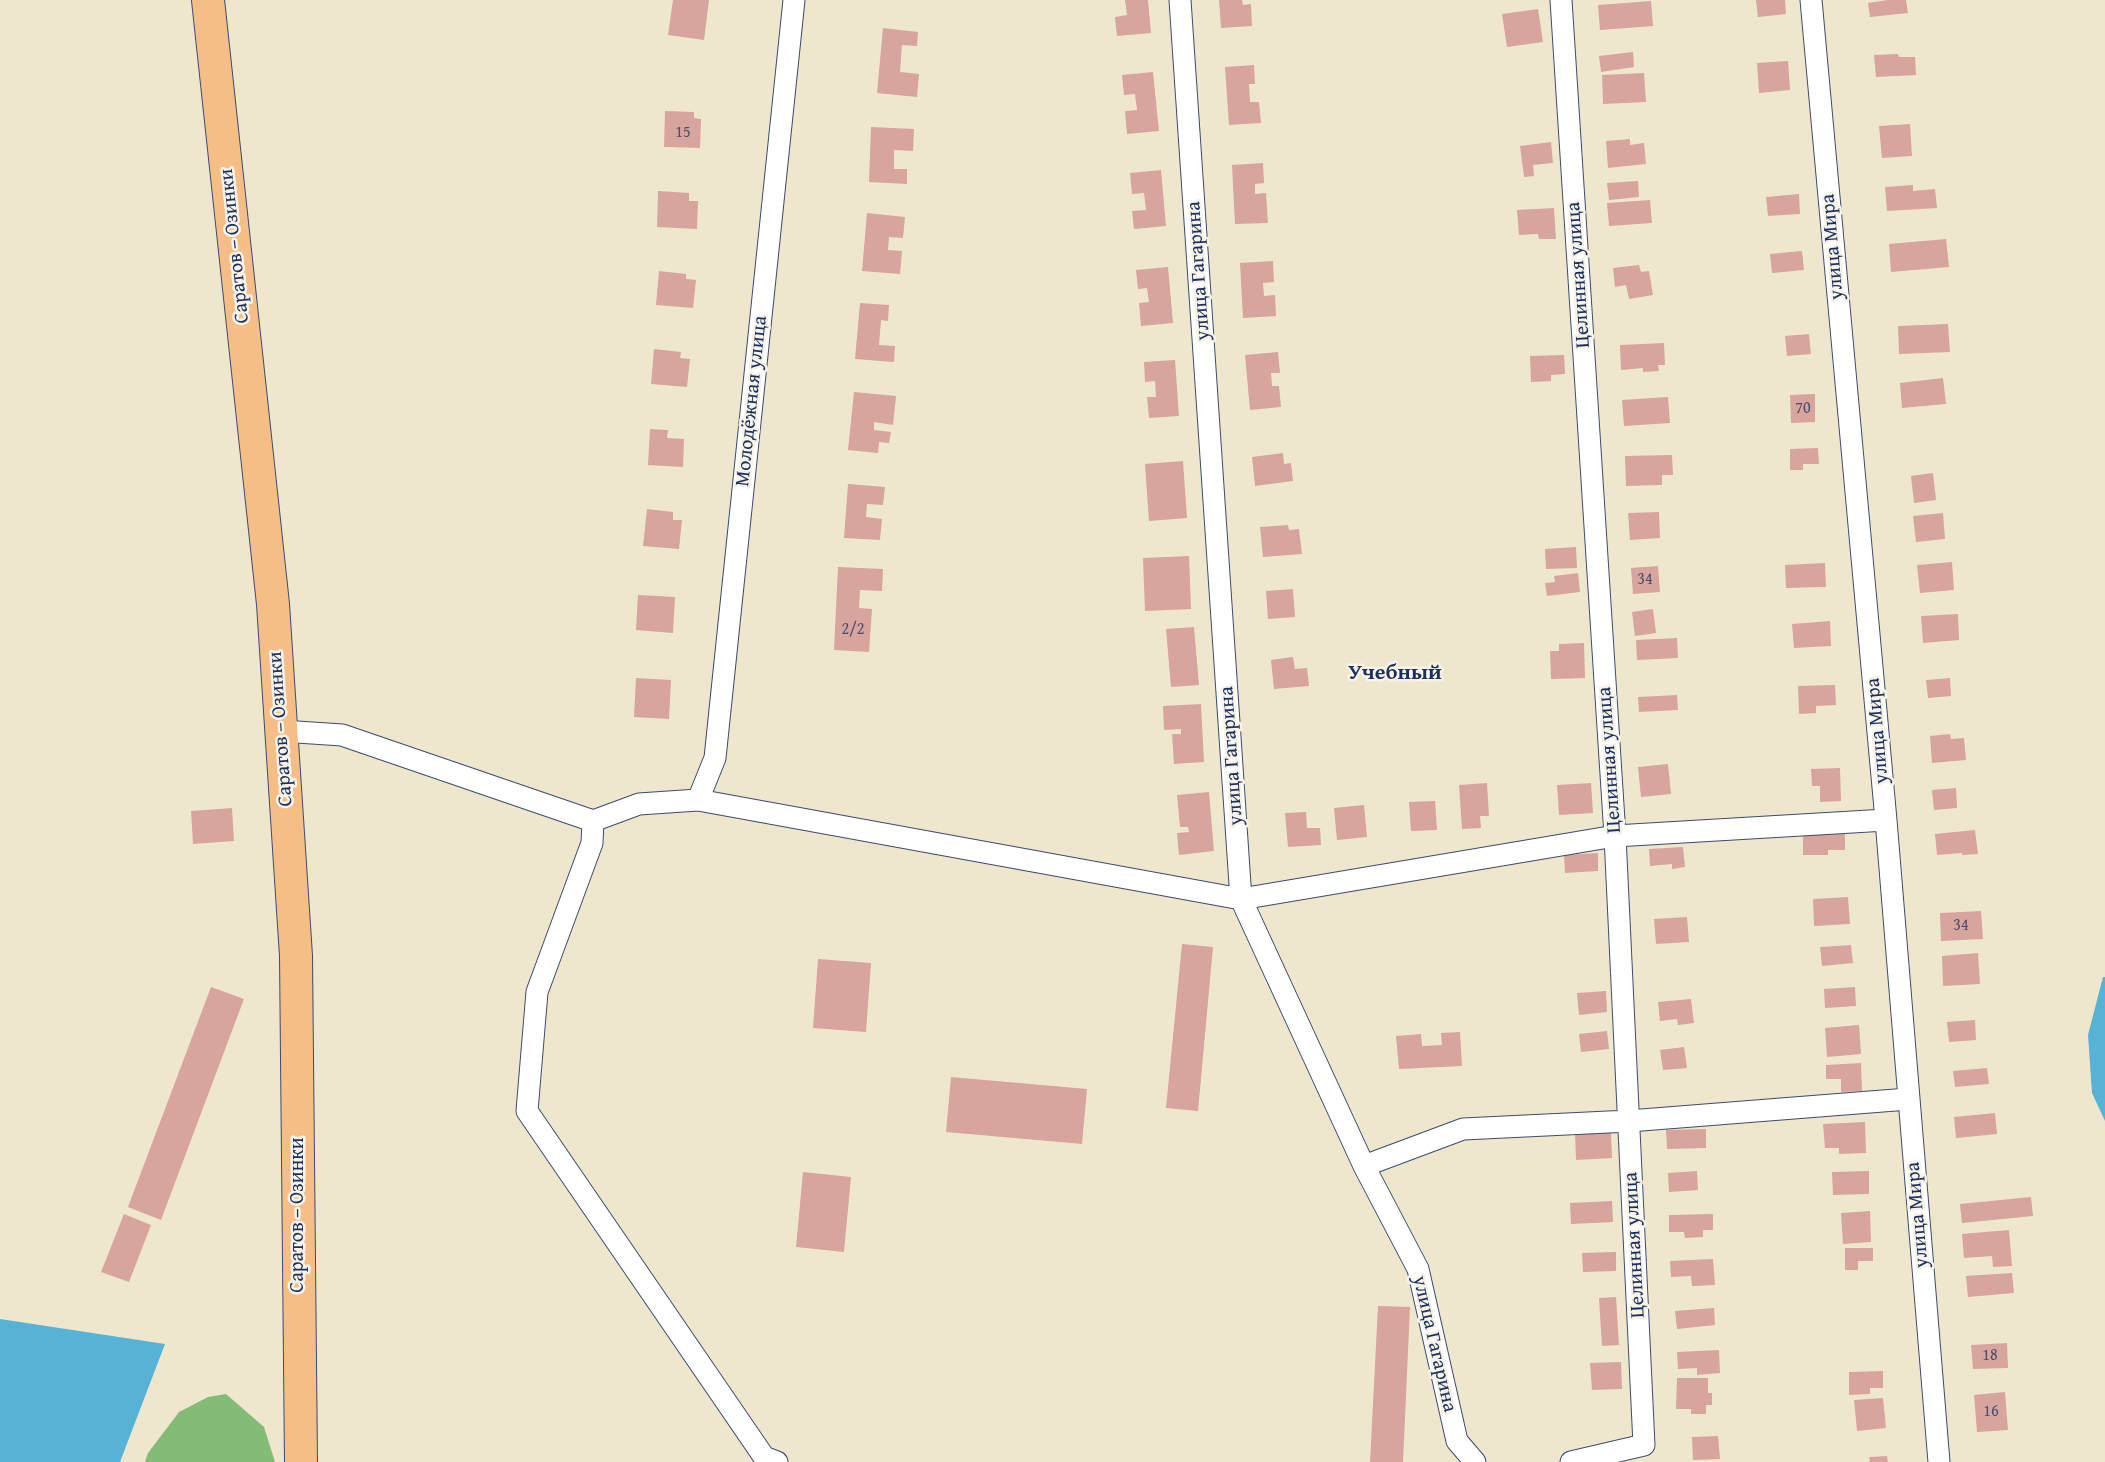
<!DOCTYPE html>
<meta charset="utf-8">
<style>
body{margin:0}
canvas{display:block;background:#efe7cd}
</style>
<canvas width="2105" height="1462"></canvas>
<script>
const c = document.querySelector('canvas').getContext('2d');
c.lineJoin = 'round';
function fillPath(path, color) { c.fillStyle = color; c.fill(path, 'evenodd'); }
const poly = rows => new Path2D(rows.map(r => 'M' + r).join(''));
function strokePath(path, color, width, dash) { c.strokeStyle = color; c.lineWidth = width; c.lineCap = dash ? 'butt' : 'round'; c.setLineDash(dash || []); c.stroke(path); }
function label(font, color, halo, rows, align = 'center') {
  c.font = font + ' "Gentium Book Plus",serif'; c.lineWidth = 5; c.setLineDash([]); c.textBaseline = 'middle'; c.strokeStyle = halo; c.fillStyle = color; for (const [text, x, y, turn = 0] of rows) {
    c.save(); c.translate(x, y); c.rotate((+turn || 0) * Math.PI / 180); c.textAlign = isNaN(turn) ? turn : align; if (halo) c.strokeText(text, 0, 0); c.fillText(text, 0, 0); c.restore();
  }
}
const forest = poly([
 [226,1394,264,1427,275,1462,145,1462,148,1453,179,1412,208,1397]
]);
const water = poly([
 [2103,977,2105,977,2105,1121,2092,1093,2088,1035],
 [0,1319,165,1344,120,1462,0,1462]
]);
const building = poly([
 [673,0,709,0,704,40,668,35],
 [1125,0,1148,0,1151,33,1117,36,1115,17,1127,15],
 [1219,0,1242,0,1243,5,1251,4,1252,26,1221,28],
 [1756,0,1785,0,1786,14,1758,17],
 [1888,0,1906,0,1908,13,1870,17,1868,3],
 [1651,1,1653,26,1600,30,1598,5],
 [1538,9,1543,42,1507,47,1502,14],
 [883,28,918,32,917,46,902,45,900,72,919,74,917,97,877,93],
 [1633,52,1634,67,1601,72,1599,56],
 [1898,54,1899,57,1915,57,1916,75,1876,77,1874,55],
 [1788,61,1790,90,1759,93,1757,63],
 [1254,65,1255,84,1249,84,1250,102,1259,102,1261,123,1229,125,1225,67],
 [1153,72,1159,131,1127,134,1125,111,1137,110,1135,94,1124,95,1122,75],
 [1644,73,1646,102,1603,104,1602,75],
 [665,111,694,112,694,118,701,119,700,148,664,147],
 [1910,124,1912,156,1882,158,1879,126],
 [871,127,914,129,913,151,894,150,894,169,907,169,907,184,869,182],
 [1630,139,1630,145,1644,143,1646,164,1608,168,1606,141],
 [1551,142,1553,163,1533,165,1534,176,1524,177,1520,146],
 [1263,163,1264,183,1255,184,1255,194,1266,193,1268,223,1235,224,1232,165],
 [1161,170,1166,226,1134,229,1132,211,1146,210,1144,193,1132,194,1130,173],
 [1638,181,1639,197,1609,200,1607,183],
 [1913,185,1913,191,1935,189,1937,208,1887,211,1885,187],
 [658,191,689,193,689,201,698,201,697,229,657,227],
 [1799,194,1800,214,1768,216,1766,197],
 [1650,200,1652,223,1609,226,1607,203],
 [1554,208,1556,239,1539,239,1538,234,1519,235,1517,210],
 [867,213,905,217,903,238,889,237,888,250,902,251,900,274,862,271],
 [1946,239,1949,267,1891,272,1889,244],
 [1802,251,1804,270,1772,273,1770,254],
 [1273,261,1274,282,1263,283,1264,296,1275,295,1276,316,1243,318,1240,263],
 [1639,265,1641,272,1649,271,1653,295,1629,299,1626,285,1615,287,1613,268],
 [1168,267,1173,323,1141,326,1139,303,1149,302,1147,288,1138,289,1136,270],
 [659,271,686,274,686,279,696,280,693,308,656,305],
 [860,303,889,305,888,321,881,320,879,345,895,346,894,362,855,359],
 [1948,324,1950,352,1899,354,1898,326],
 [1809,334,1811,354,1787,356,1785,336],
 [1664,343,1665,365,1658,365,1659,371,1643,372,1643,368,1621,370,1620,345],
 [654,349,681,352,680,358,690,359,687,387,651,384],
 [1278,352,1280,373,1271,373,1272,386,1279,386,1281,407,1250,410,1245,355],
 [1564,355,1565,374,1551,375,1551,381,1531,382,1530,356],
 [1175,360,1179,416,1149,418,1147,397,1156,397,1155,381,1145,382,1144,362],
 [1943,378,1946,404,1902,408,1900,383],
 [854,392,896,396,893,425,874,422,874,430,891,432,889,443,879,442,878,453,848,450],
 [1815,394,1815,422,1791,423,1790,395],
 [1668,397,1670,423,1624,426,1622,400],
 [650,429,668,430,667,438,684,439,683,467,648,465],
 [1818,448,1819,464,1803,464,1803,470,1790,470,1790,449],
 [1283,453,1284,464,1291,463,1293,481,1255,486,1252,457],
 [1672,455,1673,475,1662,475,1662,485,1626,486,1625,456],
 [1183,461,1187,518,1149,521,1145,464],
 [1933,473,1936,500,1914,503,1911,476],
 [848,484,885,487,883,505,867,504,866,517,882,519,880,540,844,538],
 [647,509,673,512,673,520,682,520,679,549,643,546],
 [1659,512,1660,538,1630,540,1628,513],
 [1943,513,1945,539,1916,542,1913,516],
 [1288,525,1289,530,1299,529,1302,554,1263,557,1260,527],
 [1576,547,1577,568,1546,569,1545,549],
 [1189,556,1191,609,1145,611,1143,558],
 [1952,562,1954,590,1920,593,1917,565],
 [1825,563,1826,587,1786,588,1785,565],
 [1658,566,1660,592,1633,594,1631,568],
 [838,567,883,569,882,591,860,590,859,608,872,609,869,652,834,650],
 [1578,573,1580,592,1547,596,1545,583,1555,582,1554,576],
 [1293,589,1295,617,1268,619,1266,591],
 [638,595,675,597,673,633,636,630],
 [1653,609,1656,633,1635,636,1632,612],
 [1958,614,1959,640,1923,643,1921,616],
 [1830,621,1831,646,1794,648,1792,624],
 [1194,627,1199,685,1171,687,1166,629],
 [1677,638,1678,658,1637,660,1636,640],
 [1584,643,1585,678,1551,679,1550,651,1559,651,1559,644],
 [1293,657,1295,669,1307,668,1309,686,1274,689,1271,660],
 [636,678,671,680,669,719,634,717],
 [1950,678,1951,696,1928,698,1926,680],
 [1835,685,1836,705,1816,706,1816,713,1799,714,1798,686],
 [1677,695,1678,710,1639,712,1638,697],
 [1201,704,1204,762,1174,764,1172,734,1181,734,1181,729,1164,730,1163,706],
 [1950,734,1951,739,1964,738,1966,760,1932,763,1930,736],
 [1668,764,1671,794,1641,797,1638,767],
 [1840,768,1841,801,1820,802,1820,786,1812,786,1811,769],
 [1487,783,1489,816,1480,816,1481,828,1462,829,1459,785],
 [1591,783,1593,813,1559,815,1557,785],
 [1956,788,1957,808,1934,810,1932,790],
 [1209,792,1214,851,1179,855,1177,833,1189,832,1188,827,1180,827,1177,795],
 [1435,801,1437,830,1411,831,1409,802],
 [1364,805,1367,837,1337,840,1334,808],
 [232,808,234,841,193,844,191,811],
 [1306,812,1307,828,1320,828,1321,845,1288,847,1285,813],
 [1975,830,1978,854,1962,855,1962,853,1937,855,1935,834],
 [1803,833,1845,833,1845,850,1828,850,1828,855,1803,855],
 [1683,847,1685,867,1672,869,1672,864,1650,866,1649,849],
 [1598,853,1598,871,1565,873,1564,855],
 [1848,897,1850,924,1814,926,1813,899],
 [1981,911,1983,939,1941,941,1940,913],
 [1687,917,1689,942,1656,944,1654,919],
 [1182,944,1213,947,1198,1111,1166,1108],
 [1851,945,1853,963,1822,966,1820,947],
 [1978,953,1980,984,1943,986,1942,956],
 [818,959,871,963,866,1032,813,1028],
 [211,987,244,999,161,1220,128,1207],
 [1855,987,1856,1006,1825,1008,1824,989],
 [1606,991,1607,1012,1579,1015,1577,993],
 [1691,999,1694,1023,1678,1025,1677,1019,1660,1021,1658,1002],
 [1975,1020,1976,1040,1949,1042,1947,1022],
 [1859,1025,1861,1054,1827,1057,1825,1028],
 [1607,1031,1609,1049,1581,1052,1579,1034],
 [1460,1032,1462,1066,1399,1069,1396,1036,1421,1034,1422,1046,1442,1045,1441,1033],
 [1684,1047,1687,1068,1663,1070,1660,1050],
 [1861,1063,1862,1091,1841,1092,1841,1079,1826,1079,1826,1065],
 [1987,1068,1989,1084,1955,1087,1953,1071],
 [951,1077,1087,1089,1082,1144,946,1132],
 [1995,1113,1997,1134,1956,1138,1954,1117],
 [1865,1122,1866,1153,1839,1154,1839,1148,1825,1148,1823,1124],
 [1706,1129,1706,1148,1667,1149,1666,1130],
 [1611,1132,1612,1158,1576,1160,1575,1133],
 [1697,1171,1698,1190,1669,1192,1668,1173],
 [1869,1171,1869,1194,1833,1195,1832,1172],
 [803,1172,851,1177,844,1252,796,1247],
 [2031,1197,2033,1216,1962,1223,1960,1204],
 [1612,1201,1613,1222,1571,1224,1570,1203],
 [1870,1211,1871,1242,1843,1244,1841,1213],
 [124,1214,151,1225,129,1282,101,1272],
 [1713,1214,1713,1230,1703,1230,1703,1237,1685,1238,1684,1232,1669,1232,1669,1215],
 [2009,1230,2012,1266,1993,1267,1992,1256,1964,1258,1962,1234],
 [1845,1248,1873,1248,1873,1261,1858,1261,1858,1270,1845,1270],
 [1616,1252,1616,1271,1583,1272,1582,1253],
 [1713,1259,1715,1285,1692,1286,1691,1276,1671,1277,1670,1261],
 [2012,1273,2014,1293,1968,1297,1966,1276],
 [1616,1297,1619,1345,1602,1346,1599,1298],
 [1378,1306,1410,1307,1403,1462,1370,1462],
 [1714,1308,1715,1325,1677,1329,1675,1311],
 [2007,1343,2008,1368,1973,1369,1971,1345],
 [1719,1350,1720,1373,1697,1375,1697,1368,1678,1369,1677,1352],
 [1621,1362,1622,1389,1592,1390,1590,1363],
 [1883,1371,1883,1388,1870,1388,1870,1394,1849,1395,1849,1372],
 [1677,1378,1708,1378,1708,1393,1712,1393,1712,1405,1706,1405,1706,1414,1691,1414,1691,1409,1676,1409],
 [2005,1392,2008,1430,1977,1432,1974,1395],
 [1883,1398,1886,1428,1857,1431,1854,1400],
 [1718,1436,1720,1459,1693,1460,1692,1437],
 [1887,1456,1888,1462,1870,1462,1869,1457]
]);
const minor = poly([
 [1180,0,1241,899,1364,1166,1418,1269,1457,1441,1475,1462],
 [1561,0,1615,836,1644,1445,1571,1462],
 [1811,0,1886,820,1939,1462],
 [282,731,342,735,593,821,639,804,698,800,1241,899,1615,836,1886,820],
 [698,800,715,758,794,0],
 [593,821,592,843,537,992,527,1111,764,1457,777,1462],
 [1364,1166,1463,1129,1629,1121,1908,1099]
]);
const highway = poly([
 [208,0,273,604,296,956,301,1462]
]);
const numberNames = [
 ["15",683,133],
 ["70",1803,409],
 ["34",1645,580],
 ["2/2",853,630],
 ["34",1961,926],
 ["18",1990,1356],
 ["16",1991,1412]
];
const streetNames = [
 ["Саратов – Озинки",235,246,-96],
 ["улица Мира",1833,247,-95],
 ["улица Гагарина",1199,271,-94],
 ["Целинная улица",1579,275,-94],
 ["Молодёжная улица",752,401,-84],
 ["Саратов – Озинки",281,729,-94],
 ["улица Мира",1878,731,-95],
 ["улица Гагарина",1232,756,-94],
 ["Целинная улица",1610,760,-94],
 ["Саратов – Озинки",298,1215,-90],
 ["улица Мира",1918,1215,-95],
 ["Целинная улица",1635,1245,-93],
 ["улица Гагарина",1434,1344,77]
];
const quarterNames = [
 ["Учебный",1395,673]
];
fillPath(forest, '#84bb77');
fillPath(water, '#58b2d6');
fillPath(building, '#d7a49e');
strokePath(minor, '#3b4b6f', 23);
strokePath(highway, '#3b4b6f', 34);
strokePath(minor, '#fff', 21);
strokePath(highway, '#f6be87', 32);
label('16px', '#4a4c6e', null, numberNames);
label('20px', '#1b2f5e', '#f7f3e8', streetNames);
label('bold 22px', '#1b2f5e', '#f7f3e8', quarterNames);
</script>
